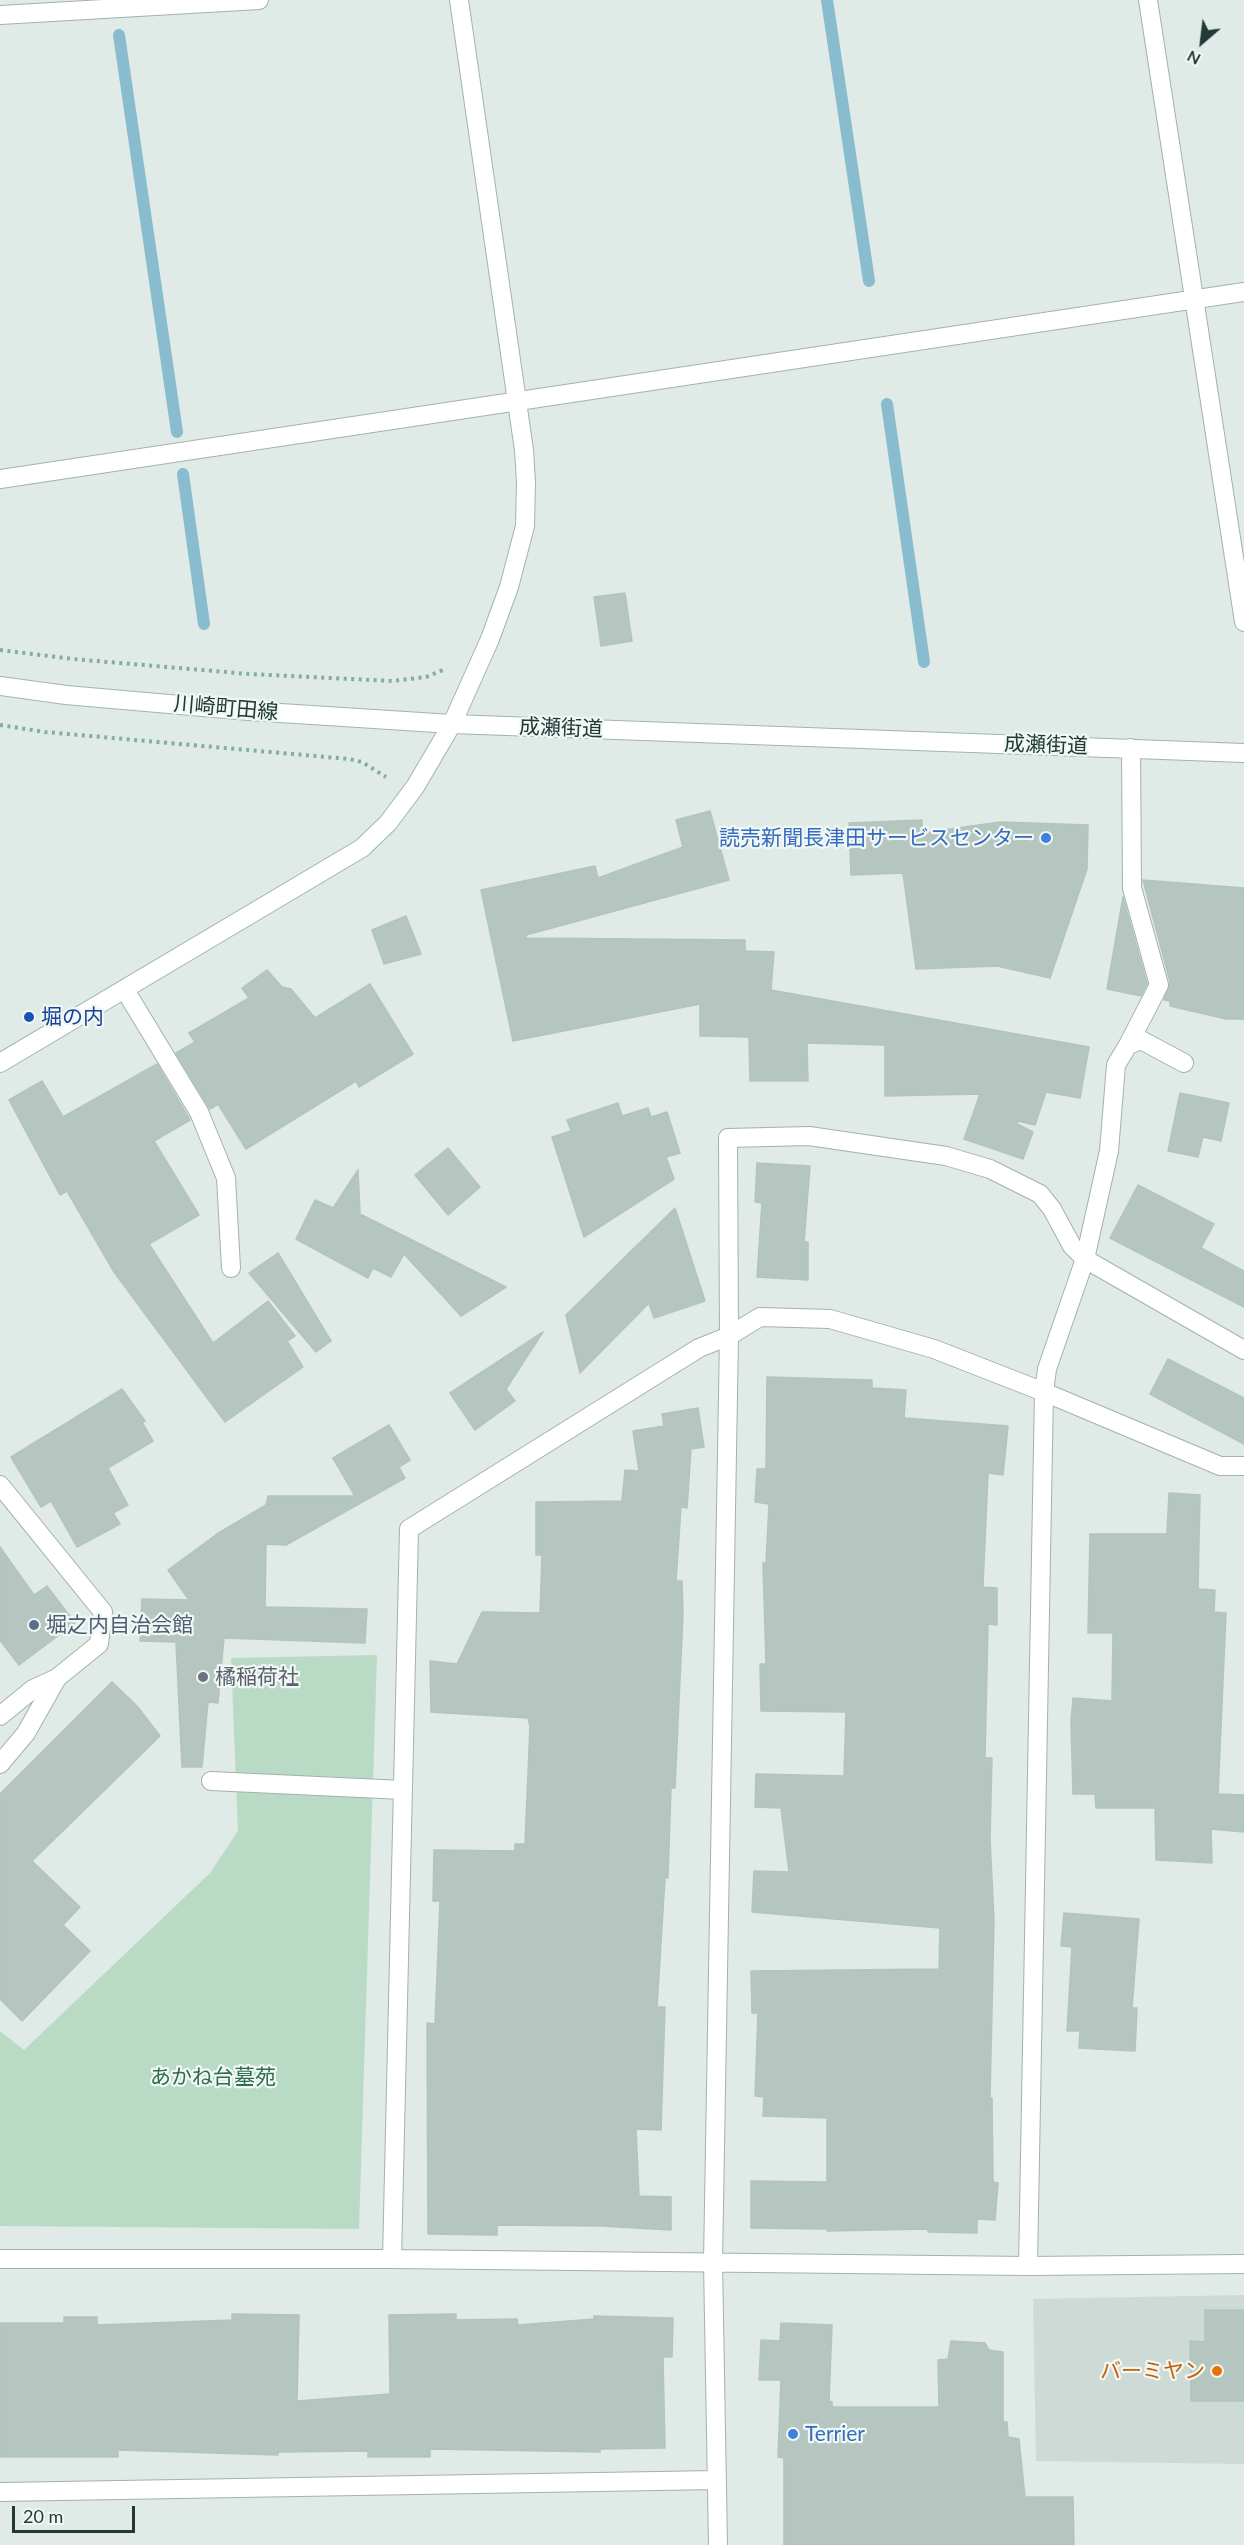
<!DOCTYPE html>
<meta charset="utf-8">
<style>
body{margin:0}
#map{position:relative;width:1244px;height:2545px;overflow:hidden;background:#e0eae7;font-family:Lato,sans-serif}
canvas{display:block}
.north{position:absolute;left:1172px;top:12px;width:60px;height:60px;-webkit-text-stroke:4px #f0f7f4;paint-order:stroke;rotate:208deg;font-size:16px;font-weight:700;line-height:24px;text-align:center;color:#213a36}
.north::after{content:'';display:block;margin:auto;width:21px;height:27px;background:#213a36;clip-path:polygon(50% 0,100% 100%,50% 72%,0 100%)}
.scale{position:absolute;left:12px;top:2506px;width:123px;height:27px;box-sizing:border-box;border:3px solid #213a36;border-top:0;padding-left:8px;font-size:18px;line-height:21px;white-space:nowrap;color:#213a36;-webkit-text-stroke:4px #f0f7f4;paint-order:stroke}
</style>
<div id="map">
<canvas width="1244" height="2545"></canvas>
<div class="north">N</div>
<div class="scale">20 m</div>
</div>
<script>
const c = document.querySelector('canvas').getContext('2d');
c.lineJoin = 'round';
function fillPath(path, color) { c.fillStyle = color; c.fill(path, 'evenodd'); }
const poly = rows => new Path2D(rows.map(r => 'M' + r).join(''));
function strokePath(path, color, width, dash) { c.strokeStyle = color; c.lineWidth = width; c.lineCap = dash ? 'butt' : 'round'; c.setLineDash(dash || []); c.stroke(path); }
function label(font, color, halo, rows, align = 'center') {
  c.font = font + ' Lato,"Noto Sans JP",sans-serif'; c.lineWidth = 4.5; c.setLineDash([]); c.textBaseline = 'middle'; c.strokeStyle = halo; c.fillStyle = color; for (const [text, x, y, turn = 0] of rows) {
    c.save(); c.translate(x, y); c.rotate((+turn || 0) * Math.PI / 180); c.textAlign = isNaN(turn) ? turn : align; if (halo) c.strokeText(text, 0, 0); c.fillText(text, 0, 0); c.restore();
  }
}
const built = poly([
 [1244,2295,1244,2464,1036,2461,1033,2299]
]);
const green = poly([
 [377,1655,359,2229,0,2226,0,2031,24,2050,210,1873,238,1831,231,1658]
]);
const stream = poly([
 [827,0,869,281],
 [119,35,177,432],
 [887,404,924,662],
 [183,474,204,624]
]);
const building = poly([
 [625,593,632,641,601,646,594,597,625,593],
 [710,811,729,880,526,935,526,938,745,940,745,951,774,952,771,990,1089,1047,1080,1098,1046,1092,1035,1125,1018,1121,1017,1124,1033,1132,1023,1159,964,1139,980,1094,885,1096,885,1045,807,1043,808,1081,750,1081,749,1037,700,1036,700,1004,513,1041,481,890,595,866,598,878,683,847,676,820,710,811],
 [922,820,922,833,1000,822,1088,825,1087,869,1050,978,997,966,916,969,903,873,851,875,849,823,922,820],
 [1143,880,1244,888,1244,1019,1226,1019,1170,1006,1170,1001,1164,1000,1170,982,1143,880],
 [1123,897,1147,984,1141,996,1107,989,1123,897],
 [406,916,421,954,384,964,372,930,406,916],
 [267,970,282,987,291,989,315,1018,370,984,413,1054,359,1087,356,1081,246,1149,218,1104,210,1109,176,1053,195,1042,189,1033,249,998,242,988,267,970],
 [157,1064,190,1120,154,1141,199,1215,149,1244,213,1343,268,1301,295,1336,287,1341,303,1367,225,1422,114,1272,67,1191,60,1195,9,1100,42,1081,63,1117,157,1064],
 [1180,1093,1229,1103,1221,1141,1203,1137,1198,1157,1168,1151,1180,1093],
 [618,1103,622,1116,648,1108,651,1117,667,1112,680,1153,666,1157,674,1179,584,1237,552,1137,571,1131,567,1120,618,1103],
 [448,1148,480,1187,448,1215,415,1175,448,1148],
 [757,1163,810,1166,804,1242,808,1242,808,1280,757,1277,762,1203,755,1202,757,1163],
 [358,1170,360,1214,506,1287,461,1316,404,1254,391,1277,373,1268,368,1278,296,1239,315,1200,333,1208,358,1170],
 [1138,1185,1214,1224,1201,1248,1244,1271,1244,1307,1110,1238,1138,1185],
 [675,1208,705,1301,654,1318,649,1303,580,1373,566,1315,675,1208],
 [278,1253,331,1341,316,1352,249,1273,278,1253],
 [543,1332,506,1389,515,1401,475,1430,450,1393,543,1332],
 [1168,1359,1244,1398,1244,1444,1150,1394,1168,1359],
 [767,1377,872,1380,872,1388,906,1390,904,1418,1008,1426,1003,1475,988,1473,983,1587,997,1588,997,1625,988,1624,985,1758,992,1758,990,1839,994,1920,990,2098,992,2098,993,2182,998,2183,995,2220,977,2219,977,2233,928,2232,928,2229,827,2231,827,2229,751,2228,751,2181,827,2182,827,2118,763,2116,764,2097,755,2096,758,2013,752,2013,751,1971,939,1969,940,1928,752,1912,754,1871,789,1872,781,1808,755,1807,756,1774,844,1776,846,1712,761,1711,760,1664,766,1664,763,1563,766,1563,769,1504,755,1502,757,1469,766,1469,767,1377],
 [122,1389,145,1421,142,1422,153,1441,108,1468,128,1505,113,1513,120,1524,77,1547,51,1501,41,1507,11,1457,122,1389],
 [698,1408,704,1447,691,1449,687,1508,681,1507,676,1581,682,1581,683,1614,675,1788,671,1788,668,1878,665,1878,657,2007,665,2007,661,2130,636,2129,639,2196,671,2197,671,2230,601,2226,497,2225,497,2235,428,2234,427,2023,435,2024,440,1901,433,1901,434,1850,515,1851,515,1844,525,1844,530,1726,528,1718,431,1712,430,1661,457,1664,482,1612,540,1613,542,1555,536,1555,536,1502,622,1501,625,1470,639,1471,633,1431,664,1426,662,1414,698,1408],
 [389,1425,410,1460,399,1467,405,1478,286,1545,266,1544,265,1607,367,1609,365,1643,224,1638,218,1703,208,1702,202,1767,182,1767,176,1642,140,1641,142,1599,189,1600,168,1570,217,1534,266,1505,268,1496,355,1496,333,1458,389,1425],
 [1169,1493,1200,1495,1198,1589,1215,1590,1214,1612,1226,1613,1218,1794,1244,1795,1244,1832,1211,1829,1212,1863,1156,1860,1155,1808,1096,1808,1095,1794,1073,1794,1071,1722,1073,1698,1112,1701,1113,1633,1088,1633,1090,1534,1167,1534,1169,1493],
 [0,1547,34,1595,47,1586,75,1623,19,1665,0,1640,0,1547],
 [112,1682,137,1706,160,1736,32,1861,80,1907,63,1925,90,1951,22,2021,0,1999,0,1794,112,1682],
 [1064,1913,1139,1919,1132,2008,1137,2008,1135,2051,1079,2048,1080,2031,1067,2031,1072,1947,1061,1946,1064,1913],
 [1205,2310,1244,2310,1244,2401,1191,2401,1190,2341,1205,2342,1205,2310],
 [232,2314,299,2315,297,2401,390,2394,389,2315,456,2314,456,2320,517,2319,518,2325,594,2319,594,2316,673,2318,672,2357,663,2357,665,2448,600,2449,600,2452,430,2449,430,2457,368,2457,368,2451,278,2452,278,2455,118,2450,118,2457,0,2457,0,2323,64,2323,64,2317,97,2317,97,2325,232,2320,232,2314],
 [781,2323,832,2325,829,2401,832,2402,832,2407,939,2407,938,2360,948,2359,951,2341,985,2343,989,2350,1003,2352,1003,2422,1007,2422,1008,2437,1019,2439,1025,2497,1073,2497,1074,2545,784,2545,784,2458,778,2457,781,2380,759,2380,761,2340,780,2341,781,2323]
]);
const path = poly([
 [0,650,73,659,249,674,392,681,426,677,443,670],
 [0,725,45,732,349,759,362,762,386,777]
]);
const lane = poly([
 [125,990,199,1112,226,1178,231,1268],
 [1128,1045,1159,985,1132,888,1131,748],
 [728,1138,809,1136,946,1156,990,1169,1040,1194,1052,1209,1072,1246,1085,1259],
 [1085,1259,1109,1151,1116,1065,1128,1045,1141,1040,1184,1063],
 [0,1764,26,1733,57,1678]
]);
const street = poly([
 [1148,0,1244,622],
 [0,15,259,0],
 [0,479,1244,292],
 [1244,1350,1085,1259,1047,1369,1044,1392,1220,1466,1244,1466],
 [0,1485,103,1612,99,1644,57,1678,33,1689,0,1716],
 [211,1781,403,1790],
 [0,2259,392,2259,1028,2266,1244,2264],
 [392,2259,409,1529,699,1348,729,1336,760,1317,830,1319,934,1349,1044,1392,1028,2266],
 [0,2492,717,2480],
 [718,2545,713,2262,729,1336,728,1138]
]);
const secondary = poly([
 [0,686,66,695,249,711,452,724,1244,753],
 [0,1063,362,848,388,823,415,787,452,724,490,639,509,587,525,526,526,482,524,450,459,0]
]);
const markers = [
 [1046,838,6,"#3f7fe0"],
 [29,1017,6,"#1a4fb4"],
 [34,1625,6,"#5c6f8a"],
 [203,1677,6,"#6b7280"],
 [1217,2371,6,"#e8710a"],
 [793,2434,6,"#3f7fe0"]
];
const streetNames = [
 ["川崎町田線",226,708,5],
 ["成瀬街道",561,728,2],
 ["成瀬街道",1046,745,2]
];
const shopNames = [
 ["読売新聞長津田サービスセンター",1034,838],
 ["Terrier",805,2434,"left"]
];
const transitNames = [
 ["堀の内",41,1017]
];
const serviceNames = [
 ["堀之内自治会館",46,1625]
];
const worshipNames = [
 ["橘稲荷社",215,1677]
];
const parkNames = [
 ["あかね台墓苑",213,2077]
];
const foodNames = [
 ["バーミヤン",1205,2371]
];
fillPath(built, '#cedad6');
fillPath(green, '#b9dbc6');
strokePath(stream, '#89bcce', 12);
fillPath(building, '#b5c5c0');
strokePath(building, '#b3c4be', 1.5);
strokePath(lane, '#a3b2ae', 20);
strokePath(street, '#a3b2ae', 20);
strokePath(secondary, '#9fb6b0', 20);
strokePath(path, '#81ada4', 4, [3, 4.5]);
strokePath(lane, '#fff', 18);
strokePath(street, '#fff', 18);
strokePath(secondary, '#fff', 18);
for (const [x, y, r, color] of markers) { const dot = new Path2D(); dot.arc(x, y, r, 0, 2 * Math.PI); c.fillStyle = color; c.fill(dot); strokePath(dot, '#f0f7f4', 2); }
label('21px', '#213a36', '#f0f7f4', streetNames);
label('21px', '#366cbe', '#f0f7f4', shopNames, 'right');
label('21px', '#164399', '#f0f7f4', transitNames, 'left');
label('21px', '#4e5e75', '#f0f7f4', serviceNames, 'left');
label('21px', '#5b616d', '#f0f7f4', worshipNames, 'left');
label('21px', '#2d6f4d', '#f0f7f4', parkNames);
label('21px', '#c56008', '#f0f7f4', foodNames, 'right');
</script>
